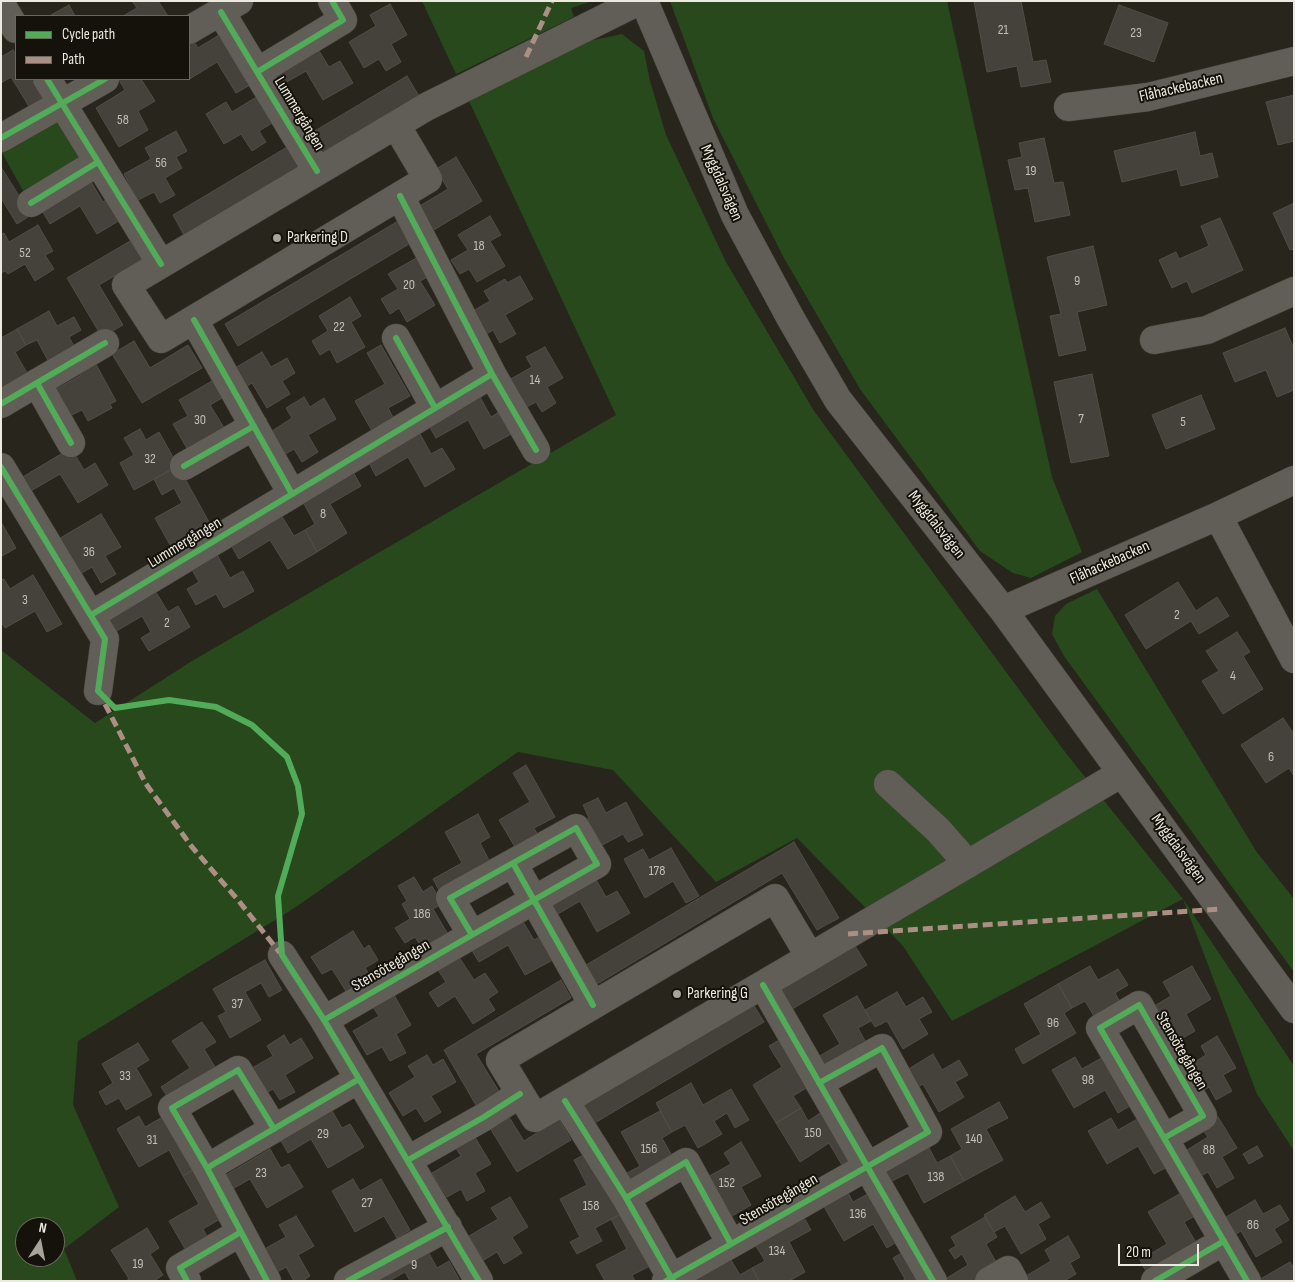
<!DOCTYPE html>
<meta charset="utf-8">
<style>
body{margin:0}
#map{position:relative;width:1295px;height:1282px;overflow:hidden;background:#28261c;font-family:"Sofia Sans Condensed",sans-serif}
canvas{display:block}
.frame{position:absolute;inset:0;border:2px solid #ece9de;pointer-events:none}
.legend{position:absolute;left:15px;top:15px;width:175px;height:65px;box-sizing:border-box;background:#14120a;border:1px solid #6a685f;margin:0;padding:6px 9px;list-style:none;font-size:15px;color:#ece9de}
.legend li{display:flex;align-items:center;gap:10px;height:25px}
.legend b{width:25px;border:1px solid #6a685f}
.north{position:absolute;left:15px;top:1217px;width:50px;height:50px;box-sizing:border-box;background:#14120a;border:1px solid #6a685f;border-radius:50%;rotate:11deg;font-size:14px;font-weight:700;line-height:20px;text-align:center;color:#ece9de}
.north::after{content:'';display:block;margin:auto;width:18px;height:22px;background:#a7a59a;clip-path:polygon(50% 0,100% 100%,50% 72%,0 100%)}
.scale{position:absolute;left:1118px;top:1244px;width:81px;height:22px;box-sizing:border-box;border:2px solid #ece9de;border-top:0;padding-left:6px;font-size:15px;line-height:18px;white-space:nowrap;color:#ece9de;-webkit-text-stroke:4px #14120a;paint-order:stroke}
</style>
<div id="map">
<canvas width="1295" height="1282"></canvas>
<div class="frame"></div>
<ul class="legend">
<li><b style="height:6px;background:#51ab58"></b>Cycle path</li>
<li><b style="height:6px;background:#ac8f84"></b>Path</li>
</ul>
<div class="north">N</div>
<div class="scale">20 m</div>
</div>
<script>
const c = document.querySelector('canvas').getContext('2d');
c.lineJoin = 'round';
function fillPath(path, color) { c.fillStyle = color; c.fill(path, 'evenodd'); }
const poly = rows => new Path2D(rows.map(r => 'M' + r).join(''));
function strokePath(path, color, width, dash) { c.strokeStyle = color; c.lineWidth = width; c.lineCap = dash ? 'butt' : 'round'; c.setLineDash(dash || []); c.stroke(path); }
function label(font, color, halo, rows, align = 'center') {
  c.font = font + ' "Sofia Sans Condensed",sans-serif'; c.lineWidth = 4; c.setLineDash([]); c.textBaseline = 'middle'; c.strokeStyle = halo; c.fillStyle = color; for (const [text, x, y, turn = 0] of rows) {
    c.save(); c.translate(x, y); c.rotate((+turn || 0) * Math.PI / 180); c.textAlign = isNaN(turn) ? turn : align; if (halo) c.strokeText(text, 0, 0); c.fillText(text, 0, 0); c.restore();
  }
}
const green = poly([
 [422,1,593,1,571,8,574,17,456,74],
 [670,1,947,1,1052,477,1082,552,1031,578,1013,573,980,551,860,389,784,258,713,118],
 [622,34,644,51,650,81,666,135,726,262,814,411,1065,752,1183,899,1294,1066,1294,1151,1257,1094,1183,899,952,1021,903,946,797,838,716,882,613,770,518,752,293,909,78,1041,73,1105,119,1207,64,1249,77,1281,1,1281,1,650,95,723,192,661,616,415,469,101,589,41],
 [25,1227,55,1227,55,1257,25,1257],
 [59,117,85,162,26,196,1,151],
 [1097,589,1256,851,1294,899,1294,972,1064,656,1052,634,1055,616,1066,604]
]);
const building = poly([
 [132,1,158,1,168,16,123,16,137,8,132,1],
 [974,1,1021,1,1033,62,1046,60,1051,82,1021,87,1017,66,987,72,974,1],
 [390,4,407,35,391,44,401,62,386,71,379,59,364,68,349,42,376,26,370,15,390,4],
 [69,5,75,16,52,16,51,15,69,5],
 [1119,5,1168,23,1154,62,1104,44,1119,5],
 [219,35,250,85,236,93,217,62,188,80,187,79,189,79,189,39,191,37,198,48,219,35],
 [316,46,329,67,340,61,353,83,323,100,306,71,274,89,266,75,316,46],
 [13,50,16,55,16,79,31,79,44,100,30,108,11,77,1,83,1,57,13,50],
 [407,76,419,96,320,155,308,135,407,76],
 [122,79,141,79,155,101,138,111,148,130,119,147,96,108,125,90,119,80,122,79],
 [1294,95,1294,141,1278,145,1266,102,1294,95],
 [258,96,274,122,259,131,266,142,252,151,241,134,224,144,206,114,226,102,232,112,258,96],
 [176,131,187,151,176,157,182,168,165,178,175,195,160,203,154,192,138,200,124,174,151,159,145,148,176,131],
 [1195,132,1200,156,1212,153,1218,177,1181,186,1177,169,1122,182,1114,151,1195,132],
 [1044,138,1054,183,1063,182,1070,215,1035,222,1028,188,1015,190,1008,160,1022,157,1019,143,1044,138],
 [294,143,306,162,184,235,173,215,294,143],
 [456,157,482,201,427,234,413,210,448,189,436,169,456,157],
 [1,167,31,215,17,224,1,198,1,167],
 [90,180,103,202,113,196,125,217,97,234,80,206,50,224,41,209,90,180],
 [1294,203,1294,249,1290,250,1273,213,1294,203],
 [490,216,501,235,490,241,505,266,477,282,469,269,460,274,451,260,468,250,458,235,490,216],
 [1220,218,1243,270,1192,293,1187,281,1172,288,1159,260,1176,252,1179,259,1209,246,1201,226,1220,218],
 [400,220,414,241,238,346,225,324,400,220],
 [38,225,53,251,45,255,54,269,35,281,25,264,8,274,5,271,1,273,1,234,4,233,9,242,38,225],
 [132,240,143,259,99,285,123,325,102,337,67,278,132,240],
 [1093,246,1107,305,1077,312,1086,350,1059,356,1050,316,1061,314,1047,257,1093,246],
 [420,256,431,275,420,281,435,305,407,322,399,308,390,314,381,299,398,289,388,274,420,256],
 [520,276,533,299,505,315,516,334,500,343,493,330,480,338,466,315,490,301,484,291,505,279,507,283,520,276],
 [350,297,361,316,351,322,365,347,337,363,330,349,320,355,312,341,328,331,319,316,350,297],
 [49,311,57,326,74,317,81,330,69,337,78,354,52,368,37,340,26,345,17,329,49,311],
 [1285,328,1294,349,1294,390,1277,397,1266,370,1235,382,1223,353,1285,328],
 [17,329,26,345,15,352,31,380,6,394,1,386,1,338,17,329],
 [134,341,150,368,188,345,202,368,142,403,112,354,134,341],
 [381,345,410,396,388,408,394,419,372,431,355,401,385,384,367,353,381,345],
 [545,347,563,378,547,387,556,403,542,412,536,402,523,409,507,381,532,367,526,357,545,347],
 [262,352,271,367,287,358,295,373,282,381,290,394,267,408,252,383,241,390,230,371,262,352],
 [92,357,116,401,110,404,112,408,88,421,82,410,67,417,53,391,81,375,75,366,92,357],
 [1092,374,1109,456,1071,463,1054,382,1092,374],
 [212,381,222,398,210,405,226,431,189,452,173,424,188,416,179,400,212,381],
 [479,395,491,417,502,410,515,432,484,449,468,420,436,438,428,424,479,395],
 [1201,395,1215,429,1166,449,1152,415,1201,395],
 [304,397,310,407,324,398,336,419,308,435,318,452,302,462,294,449,282,456,269,433,292,418,286,408,304,397],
 [140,429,146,440,159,432,178,466,134,490,120,463,134,455,124,438,140,429],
 [419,432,431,454,442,448,455,469,425,487,408,457,376,476,368,461,419,432],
 [71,448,84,470,95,463,108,485,78,503,60,474,29,492,21,478,71,448],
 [178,466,209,522,190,532,194,541,174,552,155,518,182,503,174,488,162,495,154,479,178,466],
 [353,472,361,486,330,504,347,533,317,552,305,530,315,524,303,502,353,472],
 [101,514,121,547,105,556,116,574,101,583,92,567,78,575,57,540,101,514],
 [281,515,294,536,305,530,317,552,288,569,270,540,239,559,231,545,281,515],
 [1,522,16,548,2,556,1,556,1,522],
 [216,553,230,578,243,571,254,591,224,608,216,594,196,605,187,589,199,582,191,568,216,553],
 [33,575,62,624,47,632,35,611,5,628,1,622,1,580,4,579,10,589,33,575],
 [1178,582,1196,611,1217,597,1229,616,1199,634,1191,621,1146,649,1125,615,1178,582],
 [154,589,168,612,178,606,190,627,149,651,141,638,151,632,142,616,113,633,105,619,154,589],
 [1237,632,1250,652,1243,656,1263,689,1223,714,1202,681,1219,671,1206,651,1237,632],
 [1283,718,1294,734,1294,776,1289,768,1266,783,1241,745,1283,718],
 [526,765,555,817,534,828,540,839,518,852,499,820,530,802,513,773,526,765],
 [598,798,606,813,626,802,643,835,628,842,623,834,593,850,579,823,589,818,583,805,598,798],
 [478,814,490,837,480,843,491,864,440,892,433,879,462,863,445,832,478,814],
 [794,842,839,918,817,930,782,873,592,987,581,968,794,842],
 [671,848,699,896,686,903,673,881,645,898,624,859,643,849,649,860,671,848],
 [594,876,606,897,617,891,630,913,597,932,580,901,551,918,543,905,594,876],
 [414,877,423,892,432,886,442,904,433,909,449,936,424,951,415,937,405,943,395,928,410,919,402,904,407,901,398,886,414,877],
 [522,920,534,940,545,934,558,957,525,975,508,945,479,962,471,949,522,920],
 [353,931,364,949,369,945,378,960,365,968,374,981,349,996,332,969,322,974,311,957,353,931],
 [855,946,867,965,787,1012,776,993,855,946],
 [457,954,474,980,485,973,498,992,488,999,495,1010,473,1024,455,996,438,1007,429,993,446,982,436,967,457,954],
 [265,960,282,990,269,997,261,983,245,992,261,1020,230,1038,218,1016,226,1012,213,989,265,960],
 [1090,966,1098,980,1118,969,1128,985,1115,993,1122,1006,1097,1021,1085,1001,1072,1008,1058,984,1090,966],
 [1192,966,1211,999,1186,1014,1195,1031,1181,1039,1174,1028,1161,1036,1146,1011,1171,996,1163,982,1192,966],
 [561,980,571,998,476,1054,500,1093,477,1107,444,1050,561,980],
 [1058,984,1072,1008,1064,1013,1076,1033,1023,1064,1015,1049,1041,1034,1024,1004,1058,984],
 [897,992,906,1007,923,997,932,1012,919,1019,928,1034,903,1049,887,1021,875,1027,865,1010,897,992],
 [394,995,411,1025,396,1034,406,1053,390,1061,382,1047,367,1055,353,1031,379,1016,373,1007,394,995],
 [857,996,871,1021,858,1028,869,1048,821,1075,813,1060,840,1044,823,1015,857,996],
 [753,1004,764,1022,588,1127,577,1109,753,1004],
 [202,1022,216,1042,204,1049,218,1072,171,1102,161,1087,190,1068,172,1041,202,1022],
 [284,1035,290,1045,301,1038,313,1058,285,1075,295,1092,280,1100,273,1089,262,1095,247,1071,273,1056,267,1046,284,1035],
 [1217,1036,1236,1068,1223,1075,1232,1091,1216,1100,1209,1087,1196,1095,1182,1070,1206,1055,1201,1046,1217,1036],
 [784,1037,813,1084,793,1096,801,1108,776,1123,753,1085,782,1067,769,1046,784,1037],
 [138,1043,149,1060,136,1068,152,1095,126,1110,119,1098,106,1105,99,1092,113,1083,102,1064,138,1043],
 [933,1054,942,1070,959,1060,968,1075,955,1082,964,1097,939,1112,923,1084,912,1090,902,1073,933,1054],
 [427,1055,433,1065,443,1059,456,1082,431,1096,441,1112,425,1122,416,1108,403,1116,389,1093,415,1077,408,1066,427,1055],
 [1105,1056,1133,1104,1118,1113,1105,1090,1074,1108,1052,1070,1075,1057,1082,1069,1105,1056],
 [691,1083,703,1105,731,1089,749,1120,735,1128,727,1113,714,1121,722,1134,698,1148,685,1125,672,1132,656,1103,691,1083],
 [999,1102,1008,1118,986,1129,1003,1160,964,1181,950,1156,962,1149,951,1129,999,1102],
 [801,1108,808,1121,828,1108,857,1156,842,1165,829,1143,800,1162,776,1123,801,1108],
 [331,1109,342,1128,350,1124,364,1147,328,1168,311,1139,288,1153,280,1139,331,1109],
 [660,1111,672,1132,662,1138,675,1161,626,1188,620,1177,640,1166,621,1132,660,1111],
 [168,1114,198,1167,183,1176,169,1150,139,1167,117,1129,139,1116,145,1127,168,1114],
 [509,1117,524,1141,559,1119,571,1140,517,1172,490,1128,509,1117],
 [1141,1117,1169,1166,1154,1174,1138,1146,1107,1164,1088,1131,1111,1118,1118,1130,1141,1117],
 [1218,1117,1237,1148,1222,1157,1234,1178,1217,1188,1208,1172,1197,1178,1182,1153,1208,1137,1201,1127,1218,1117],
 [473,1134,491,1164,475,1173,485,1191,467,1201,461,1189,447,1197,432,1173,461,1156,454,1145,473,1134],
 [741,1142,761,1176,741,1187,751,1205,727,1219,704,1179,731,1164,724,1153,741,1142],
 [926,1142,937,1163,950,1156,964,1181,924,1203,908,1173,886,1184,877,1169,926,1142],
 [1257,1146,1263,1156,1249,1164,1243,1154,1257,1146],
 [270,1149,281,1168,289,1164,303,1187,267,1208,250,1179,227,1192,219,1179,270,1149],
 [591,1151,623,1213,595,1228,602,1241,577,1254,570,1242,580,1237,560,1199,587,1185,574,1160,591,1151],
 [198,1167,225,1216,203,1229,210,1242,188,1254,169,1221,199,1204,183,1176,198,1167],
 [353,1179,360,1191,381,1179,410,1230,397,1238,384,1216,355,1232,332,1191,353,1179],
 [847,1191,853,1202,873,1191,901,1239,887,1248,873,1224,844,1241,823,1205,847,1191],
 [1181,1193,1195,1216,1184,1222,1198,1246,1148,1275,1140,1260,1167,1244,1148,1212,1181,1193],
 [1015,1196,1025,1212,1041,1202,1050,1217,1038,1224,1046,1239,1021,1254,1005,1226,994,1232,984,1215,1015,1196],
 [510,1197,528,1227,512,1237,522,1253,504,1264,497,1252,484,1260,469,1236,498,1219,491,1208,510,1197],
 [1255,1200,1263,1214,1280,1205,1289,1220,1274,1229,1282,1242,1256,1257,1241,1231,1231,1237,1221,1220,1255,1200],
 [623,1213,650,1266,632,1275,635,1281,605,1281,596,1265,627,1249,611,1219,623,1213],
 [802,1214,811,1230,789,1242,805,1272,789,1281,759,1281,752,1268,765,1261,753,1241,802,1214],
 [296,1216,314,1246,298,1255,310,1276,303,1281,294,1281,286,1267,272,1275,259,1252,286,1237,279,1225,296,1216],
 [985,1217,997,1237,986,1244,998,1266,973,1281,942,1281,968,1265,962,1254,955,1259,949,1250,956,1246,951,1237,985,1217],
 [147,1228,159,1248,150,1254,163,1275,154,1281,126,1281,129,1279,111,1250,147,1228],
 [1068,1236,1080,1257,1070,1263,1076,1274,1064,1281,1022,1281,1021,1279,1051,1261,1045,1250,1068,1236],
 [425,1246,437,1268,449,1261,460,1281,410,1281,405,1272,389,1281,378,1281,375,1274,425,1246],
 [908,1249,926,1281,902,1281,905,1279,893,1258,908,1249],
 [728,1255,740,1275,752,1268,759,1281,681,1281,728,1255],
 [1290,1262,1294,1268,1294,1281,1257,1281,1290,1262]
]);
const minor = poly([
 [644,1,735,215,791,319,838,400,1003,610,1294,1009],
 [1,4,16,29],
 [221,12,257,72,343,20,332,1],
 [189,30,239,1],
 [257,72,317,171],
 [47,79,161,264],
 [1068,107,1148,97,1294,61],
 [396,125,428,179,161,339,126,285,426,107,639,1],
 [1,138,105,79],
 [31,203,98,162],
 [194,320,292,494],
 [396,338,435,408],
 [1154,340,1207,330,1294,291],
 [492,374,536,450],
 [37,383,71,443],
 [1,404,105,343],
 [184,466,254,426],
 [1,467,105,639,98,691],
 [1218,516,1294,659],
 [1003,610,1218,516,1294,480],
 [91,615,492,374,400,196],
 [888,784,938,830,968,864],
 [513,863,593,1005],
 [282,955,324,1020,479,1281],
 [810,957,535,1118,500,1060,775,898,810,957,1122,773],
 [763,985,933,1281],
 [324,1020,472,935,534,900,597,864,576,828,450,898,472,935],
 [565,1101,626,1198,673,1281],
 [1164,1138,1203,1116,1139,1005,1100,1028,1247,1281],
 [408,1160,484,1117,520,1094],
 [207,1168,172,1108,238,1070,274,1129],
 [626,1198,686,1162,731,1244],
 [187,1281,180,1268,241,1232],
 [267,1281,207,1168,359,1079],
 [348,1281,448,1227],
 [666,1281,928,1132,882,1048,819,1083],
 [989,1281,1008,1270,1014,1281],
 [1155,1281,1224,1241]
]);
const quiet = poly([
 [526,57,552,1],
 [105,704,146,784,192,847,238,900,280,953],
 [848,934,1222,909]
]);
const cycleway = poly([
 [221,12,257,72,343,20,332,1],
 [257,72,317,171],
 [47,79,161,264],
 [1,138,105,79],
 [31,203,98,162],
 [194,320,292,494],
 [396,338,435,408],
 [492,374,536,450],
 [37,383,71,443],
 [1,404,105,343],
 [184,466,254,426],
 [1,467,105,639,98,691,115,708,169,700,216,707,252,725,287,757,298,786,302,814,278,896,282,955,324,1020,479,1281],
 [91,615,492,374,400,196],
 [513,863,593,1005],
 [763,985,933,1281],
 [324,1020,472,935,534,900,597,864,576,828,450,898,472,935],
 [565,1101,626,1198,673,1281],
 [1164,1138,1203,1116,1139,1005,1100,1028,1247,1281],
 [408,1160,484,1117,520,1094],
 [207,1168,172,1108,238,1070,274,1129],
 [626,1198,686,1162,731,1244],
 [187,1281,180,1268,241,1232],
 [267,1281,207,1168,359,1079],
 [348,1281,448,1227],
 [666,1281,928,1132,882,1048,819,1083],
 [1155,1281,1224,1241]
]);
const markers = [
 [277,238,5,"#a7a59a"],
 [677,994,5,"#a7a59a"]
];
const numberNames = [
 ["21",1003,30],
 ["23",1136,33],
 ["58",123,120],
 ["56",161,163],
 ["19",1031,171],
 ["18",479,246],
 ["52",25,253],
 ["9",1077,281],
 ["20",409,285],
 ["22",339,327],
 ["14",535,380],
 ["7",1081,419],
 ["30",200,420],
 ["5",1183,422],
 ["32",150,459],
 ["8",323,514],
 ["36",89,552],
 ["3",25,600],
 ["2",1177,615],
 ["2",167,623],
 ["4",1233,676],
 ["6",1271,757],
 ["178",657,871],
 ["186",422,914],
 ["37",237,1004],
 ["96",1053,1023],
 ["33",125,1076],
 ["98",1088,1080],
 ["150",813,1133],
 ["29",323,1134],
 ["140",974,1139],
 ["31",152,1140],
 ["156",649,1149],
 ["88",1209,1150],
 ["23",261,1173],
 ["138",936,1177],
 ["152",727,1183],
 ["27",367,1203],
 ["158",591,1206],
 ["136",858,1214],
 ["86",1253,1225],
 ["134",777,1251],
 ["19",138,1264],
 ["9",414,1265]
];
const streetNames = [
 ["Flåhackebacken",1181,88,-13],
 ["Lummergången",299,114,59],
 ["Myggdalsvägen",721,183,66],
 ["Myggdalsvägen",936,525,52],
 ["Lummergången",185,543,-31],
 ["Flåhackebacken",1110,563,-24],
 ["Myggdalsvägen",1178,849,54],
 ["Stensötegången",391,966,-30],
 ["Stensötegången",1181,1051,60],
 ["Stensötegången",779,1200,-30]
];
const poiNames = [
 ["Parkering D",287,238],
 ["Parkering G",687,994]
];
fillPath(green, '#27491b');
fillPath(building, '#45423b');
strokePath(building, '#504e45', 1);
strokePath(minor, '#45433a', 29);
strokePath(minor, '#615e57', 28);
strokePath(quiet, '#ac8f84', 5, [10, 5]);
strokePath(cycleway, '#51ab58', 6);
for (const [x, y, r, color] of markers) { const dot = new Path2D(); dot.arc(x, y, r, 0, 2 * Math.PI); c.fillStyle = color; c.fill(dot); strokePath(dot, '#14120a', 2); }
label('14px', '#c2bfb5', null, numberNames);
label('16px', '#ece9de', '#14120a', streetNames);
label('16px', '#ece9de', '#14120a', poiNames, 'left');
</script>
